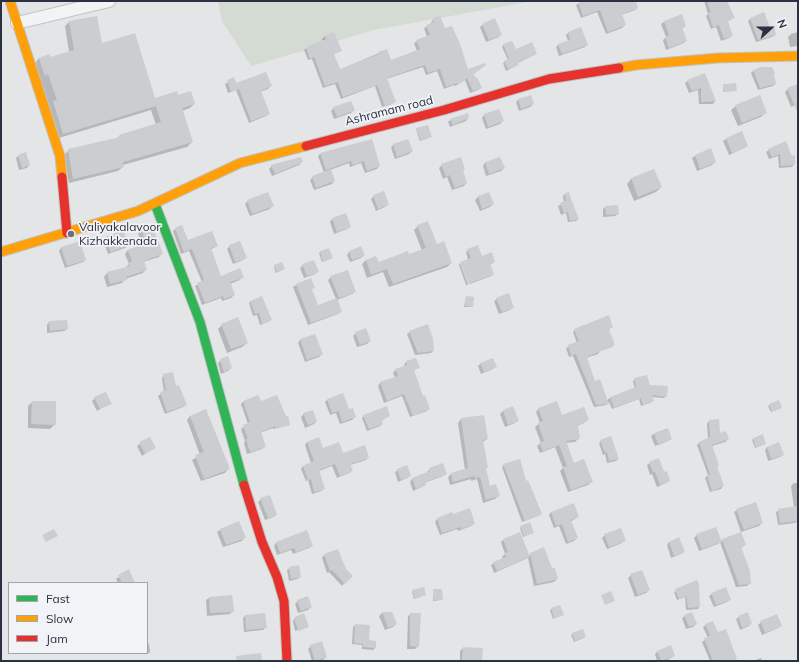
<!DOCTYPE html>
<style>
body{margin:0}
#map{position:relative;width:799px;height:662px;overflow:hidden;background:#e3e5e7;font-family:Mulish,sans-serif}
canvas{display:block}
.frame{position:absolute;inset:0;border:2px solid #2a3241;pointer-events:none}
.legend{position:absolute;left:8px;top:582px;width:140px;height:72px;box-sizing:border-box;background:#f1f3f7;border:1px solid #a1a6ae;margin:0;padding:5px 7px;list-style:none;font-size:12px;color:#2a3241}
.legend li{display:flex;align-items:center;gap:8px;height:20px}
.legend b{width:20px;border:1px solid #a1a6ae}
.north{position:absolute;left:751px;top:8px;width:40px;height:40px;-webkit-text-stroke:3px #f1f3f7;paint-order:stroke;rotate:69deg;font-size:11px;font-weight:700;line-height:16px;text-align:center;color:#2a3241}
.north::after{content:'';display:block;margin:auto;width:14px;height:18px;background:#2a3241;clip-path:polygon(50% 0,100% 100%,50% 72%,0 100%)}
</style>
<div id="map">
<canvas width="799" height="662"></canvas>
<div class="frame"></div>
<ul class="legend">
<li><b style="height:5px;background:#30b455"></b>Fast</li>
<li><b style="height:5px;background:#ff9f0a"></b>Slow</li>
<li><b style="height:5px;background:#e5322d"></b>Jam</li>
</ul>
<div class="north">N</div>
</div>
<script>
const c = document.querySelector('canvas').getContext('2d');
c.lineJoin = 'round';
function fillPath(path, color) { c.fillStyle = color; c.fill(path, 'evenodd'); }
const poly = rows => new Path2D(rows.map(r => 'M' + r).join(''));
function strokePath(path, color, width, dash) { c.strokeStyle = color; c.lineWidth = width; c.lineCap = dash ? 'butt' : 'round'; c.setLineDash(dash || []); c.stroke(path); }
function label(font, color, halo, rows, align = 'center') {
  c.font = font + ' Mulish,sans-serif'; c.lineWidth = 3.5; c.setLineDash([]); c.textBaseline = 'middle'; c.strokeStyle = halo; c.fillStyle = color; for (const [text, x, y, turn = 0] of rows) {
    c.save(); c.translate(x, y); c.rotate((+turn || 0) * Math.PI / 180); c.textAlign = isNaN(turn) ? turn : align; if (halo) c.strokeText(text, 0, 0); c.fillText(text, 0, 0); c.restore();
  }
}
const green = poly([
 [218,1,533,1,374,30,251,66,222,21]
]);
const shadow = poly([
 [583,1,635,1,637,8,635,10,621,15,625,25,622,28,606,34,597,12,581,18,576,5],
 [704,1,720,1,733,18,727,22,732,35,729,38,721,41,716,27,711,29,706,16,708,14],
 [681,16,685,26,682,28,686,41,684,43,666,50,663,40,666,37,661,24,664,22],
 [751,18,770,28,775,35,772,37,756,42,748,21],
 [434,19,445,30,467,70,473,74,481,88,478,90,470,93,465,80,455,86,454,85,444,89,437,71,426,75,423,67,386,79,394,102,392,104,382,107,375,86,341,99,335,84,323,88,312,59,308,60,304,50,307,48,323,41,322,39,325,36,340,50,333,55,339,70,386,50,391,61,417,51,414,43,417,41,427,37,424,28,432,24,431,22],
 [69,22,102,44,154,99,177,96,194,104,190,108,182,111,192,142,187,147,123,165,123,167,118,171,69,183,64,155,69,150,116,139,120,136,156,125,151,110,59,138,35,63,39,58,49,58,69,52,65,26],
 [483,25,501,34,499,37,486,42,480,27],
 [581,28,587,44,585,47,559,56,556,47,558,45,568,41,566,35,568,33],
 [798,32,798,46,790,47,788,37,791,34],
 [504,45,515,50,536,54,518,63,518,64,516,66,506,71,503,63,508,60,502,47],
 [753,71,775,84,773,86,758,90,751,73],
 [704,74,715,101,713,104,699,104,698,90,689,93,685,83,688,81],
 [234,79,236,84,270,86,268,89,260,92,269,114,266,116,249,123,236,90,228,93,225,84],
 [724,85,736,90,723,92],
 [788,89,798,91,798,110,796,105,791,107,785,92],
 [518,100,533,104,530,107,519,111,516,102],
 [736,106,766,112,761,117,738,126,731,110],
 [334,108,354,110,351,113,334,119,331,111],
 [499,110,503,121,500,124,486,129,482,118,484,115],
 [468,118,466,121,450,127,448,122,451,119],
 [417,128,431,137,420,141,416,129],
 [742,132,747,146,744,148,729,155,723,141,726,139],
 [372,140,379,166,377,169,365,173,361,163,350,167,349,163,330,170,334,181,332,184,314,190,310,180,313,177,324,173,318,156,320,154],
 [408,140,412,151,409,154,395,159,391,148,393,145],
 [710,149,715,162,712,165,697,171,692,158,695,156],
 [769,150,792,157,794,164,792,167,779,168,778,156,769,159,766,152],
 [18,156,29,165,27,168,19,170,16,158],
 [500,158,504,168,501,171,486,176,483,166,485,163],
 [302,162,299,165,272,176,269,169,272,166],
 [442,165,464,169,462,171,466,183,464,186,452,190,447,177,443,179,439,168],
 [654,170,661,187,656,192,634,201,627,184,631,179],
 [489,193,493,204,490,207,480,211,475,200,478,197],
 [565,194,578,219,576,221,568,222,566,213,561,215,558,206,564,203,563,196],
 [374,196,388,204,385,207,376,211,371,199],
 [248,201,272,206,270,209,250,216,245,204],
 [605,207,618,214,615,216,603,217,603,209],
 [332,219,350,226,347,229,334,234,330,222],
 [152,226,162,253,159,257,143,262,146,269,143,273,125,279,122,283,107,287,104,277,107,273,126,268,126,267,129,264,125,254,128,250,142,245,138,233,141,230],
 [418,226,451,263,447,267,389,287,383,272,367,278,362,264,366,260,376,257,378,263,409,255,422,251,414,230],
 [175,229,187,241,217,246,210,250,220,277,242,277,240,280,230,284,234,295,231,298,222,301,221,298,202,305,195,286,202,282,189,251,181,254,173,231],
 [106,238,128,245,125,248,108,254,103,240],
 [230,246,245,258,243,260,233,264,227,249],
 [61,248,85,260,83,262,65,268,59,251],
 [328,249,332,258,322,262,319,253],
 [468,250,481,258,494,262,490,265,493,274,491,276,470,284,462,262,468,260,466,252],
 [349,252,363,256,361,258,350,262,347,255],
 [460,263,468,285,466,285,459,265],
 [303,265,317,272,315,274,304,278,300,268],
 [275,266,284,269,276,273,274,267],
 [331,277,355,292,352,294,337,300,341,312,338,314,308,325,293,287,296,285,311,279,314,287,311,290,317,306,336,299,328,280],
 [466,297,472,306,471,307,464,307],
 [497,299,513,307,510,310,499,314,494,301],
 [251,301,271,320,268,322,260,325,257,315,253,316,249,303],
 [49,322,67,329,64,331,47,333,47,325],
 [222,325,247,343,242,347,227,353,218,329],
 [612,327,608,330,614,345,612,347,600,351,598,354,586,358,594,382,607,400,610,398,635,389,633,381,635,379,666,396,664,398,651,397,652,401,650,403,641,406,639,399,612,409,609,402,606,405,594,407,573,356,569,357,566,348,577,343,573,332,575,330],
 [410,332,433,351,431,353,415,355,407,334],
 [356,333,370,341,367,344,357,347,353,336],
 [314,335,322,354,319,357,305,362,298,343,300,340],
 [221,360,231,368,228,371,221,374,218,363],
 [406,362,418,368,413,371,423,397,429,409,427,411,410,417,402,396,384,403,378,386,380,383,395,378,393,372,396,370,405,366,404,365],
 [481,363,495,367,493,369,481,374,478,366],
 [164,375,176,387,186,405,183,407,165,414,158,396,164,392,162,378],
 [258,396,260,402,289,425,288,426,288,425,273,429,273,428,260,433,264,447,262,449,247,454,244,443,245,441,241,429,248,424,241,404,243,402],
 [95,398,110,403,97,411,92,401],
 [327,400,348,410,355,417,352,420,340,424,336,413,330,415,325,402],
 [779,401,781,408,771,412,768,406],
 [32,402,55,424,50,429,28,428,28,406],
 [513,408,517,421,515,423,505,427,500,414,503,411],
 [539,408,561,417,587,420,584,423,577,426,578,439,575,442,565,443,573,464,592,482,588,485,568,492,560,471,563,468,555,447,540,453,537,446,541,443,535,427,540,423,536,412],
 [304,414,316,422,314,424,305,428,301,417],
 [190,416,228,469,225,473,201,481,192,460,200,455,187,420],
 [364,416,389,416,381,421,382,424,380,426,367,431,362,418],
 [461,419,487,439,483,442,487,467,485,469,489,487,498,496,495,499,483,503,477,479,471,481,471,479,450,485,448,477,451,474,465,470,458,423],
 [709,421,719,434,728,439,725,442,712,446,718,465,717,467,723,486,721,489,710,492,705,478,708,475,697,445,700,442,708,439,707,424],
 [668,429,671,439,668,441,655,446,651,436,654,434],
 [149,438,154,448,142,456,137,446],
 [319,438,323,450,368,457,366,460,350,465,352,471,349,473,337,478,332,466,319,471,324,488,321,491,312,494,308,480,306,481,301,469,303,466,311,463,305,445,307,442],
 [753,439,765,444,755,448,752,440],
 [601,441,618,459,616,461,607,463,605,454,603,455,599,443],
 [767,447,782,455,780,457,768,461,765,450],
 [650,463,664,473,669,480,666,483,657,487,652,474,650,475,647,465],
 [504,465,525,482,541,514,538,516,522,522,502,467],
 [798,468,798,480,797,470],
 [430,469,446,474,443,476,424,483,425,485,422,487,413,491,410,482,412,479,428,473,427,472],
 [398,470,410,476,407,478,398,482,395,472],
 [794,483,798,483,798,521,795,523,778,525,776,512,779,510,794,508,791,486],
 [261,499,276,515,273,517,265,520,258,502],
 [737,510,762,523,759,526,741,532,734,512],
 [551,512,578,517,570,522,577,538,574,541,566,544,559,526,554,528,549,515],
 [437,519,474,524,471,526,458,531,457,529,440,535,435,522],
 [239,523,244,538,242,541,223,547,217,532,220,530],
 [521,527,532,533,523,537,520,528],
 [715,528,720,542,723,540,741,533,745,545,741,548,749,571,749,584,747,586,736,587,720,542,718,544,699,551,694,538,697,535],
 [307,532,312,546,309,548,293,554,291,550,277,555,274,546,276,543],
 [605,535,625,540,622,543,607,549,602,538],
 [503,540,528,556,531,554,557,579,554,582,534,586,528,558,494,573,491,565,494,563,503,559,502,557,505,554,501,542],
 [669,542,684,551,681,554,671,558,667,545],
 [324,555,351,576,342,586,329,572,327,573,322,558],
 [290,568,300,577,297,579,289,581,287,570],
 [128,571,132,583,118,583,116,579],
 [631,575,649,590,646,593,635,597,628,578],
 [696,581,699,607,698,609,686,610,685,597,677,600,674,592],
 [434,590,442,599,441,600,433,601],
 [413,591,425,595,414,599,412,592],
 [712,594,730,600,727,602,714,607,709,596],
 [232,596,233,611,230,614,207,616,206,600,209,598],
 [298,601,311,607,308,610,298,613,295,604],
 [560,606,562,615,553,619,550,610],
 [382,613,392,613,396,624,393,627,385,630,379,616],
 [411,614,418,646,415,649,407,649,408,616],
 [245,616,266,627,263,630,244,632,243,618],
 [685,616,696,624,693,627,686,629,682,618],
 [739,617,751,623,749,626,740,630,736,619],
 [295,618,308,626,306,628,306,627,295,631,293,621],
 [761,622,780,626,778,628,762,635,758,625],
 [355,625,375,648,373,650,362,649,362,645,352,644,353,627],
 [706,625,717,634,736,659,734,661,710,661,702,642,708,638,703,627],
 [582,630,584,638,574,642,571,635],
 [149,643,150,652,149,653,140,654,140,653,147,653,147,644],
 [311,646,326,657,323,660,318,661,312,661,308,649],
 [463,648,481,661,460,661,460,651],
 [658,651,674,656,666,661,657,661,655,654],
 [761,658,762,661,753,661]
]);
const building = poly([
 [578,1,636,1,638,8,622,14,626,25,608,32,600,10,583,16],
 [707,1,727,1,735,18,728,21,733,36,724,39,719,25,713,27,708,13,711,12],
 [764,12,770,27,774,26,776,35,758,40,750,18],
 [682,14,686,26,682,27,687,41,669,48,665,37,669,35,664,21],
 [97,16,102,43,135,33,155,98,177,91,178,95,191,91,195,104,182,108,193,142,123,162,124,167,73,179,68,149,120,137,119,135,161,122,156,106,63,134,53,101,57,100,48,74,45,76,39,58,49,54,50,57,74,50,69,21],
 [440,16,445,28,452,26,460,44,468,69,485,63,486,65,474,74,475,78,477,77,482,88,473,91,467,78,458,85,457,83,446,87,440,69,428,73,425,65,387,78,396,102,385,106,377,85,343,97,338,82,325,86,314,57,310,59,306,47,326,39,324,36,334,32,342,51,334,54,340,69,379,54,378,52,387,49,391,60,420,49,416,40,430,35,426,25,434,22,433,18],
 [495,18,502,35,489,40,482,24],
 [581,27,588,45,562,54,558,44,570,40,568,32],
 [512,41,516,49,532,42,537,54,518,62,519,65,508,69,504,61,509,59,503,44],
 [761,67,772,67,775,73,774,74,776,84,760,88,753,70],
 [266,72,272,86,261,91,270,114,251,121,239,89,231,92,227,80,234,77,236,83],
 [705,73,716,101,701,102,701,88,692,91,687,80],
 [736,83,737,91,724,92,723,84],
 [798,84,798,114,787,88],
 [531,95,534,104,521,109,518,99],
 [760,95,767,113,742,123,735,105],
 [351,101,355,110,337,117,333,107],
 [499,109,504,121,488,127,484,114],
 [468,113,469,118,453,125,450,119],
 [428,125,432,137,421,140,416,128],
 [742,131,748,146,732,153,726,138],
 [372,139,380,166,367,171,364,161,353,165,351,161,326,170,320,153],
 [408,139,413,151,397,157,393,144],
 [786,141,792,156,795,155,795,165,781,166,780,154,772,157,768,149],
 [711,148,716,162,700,169,695,155],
 [26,152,30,165,22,168,18,155],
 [301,157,303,162,275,174,271,165],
 [461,157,465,169,463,170,467,183,455,188,450,175,446,177,441,164],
 [500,157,505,168,489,174,485,162],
 [331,169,335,181,316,188,312,176],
 [654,169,662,187,638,197,631,178],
 [384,191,389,205,378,209,373,195],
 [268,192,274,206,252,214,247,200],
 [489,192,494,204,482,209,478,196],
 [569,192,571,199,579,219,570,221,568,212,564,213,560,203,566,201,565,193],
 [618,205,619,214,606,215,605,206],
 [346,213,351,227,337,232,332,218],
 [428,221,437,244,444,241,452,263,393,284,387,269,371,275,366,260,376,256,379,262,408,251,409,254,426,248,417,225],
 [152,225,163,254,144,261,147,270,126,277,127,280,110,284,107,272,130,266,128,263,132,261,128,250,146,243,141,229],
 [182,225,188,240,212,231,218,246,211,248,221,276,240,268,244,278,230,282,235,295,224,299,223,296,205,303,197,283,204,280,194,254,192,249,184,252,175,228],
 [123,230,129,245,111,252,105,237],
 [80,241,86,260,67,266,61,247],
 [240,241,247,258,235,262,229,245],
 [478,245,482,256,492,252,495,262,490,264,494,274,468,284,460,262,471,258,467,249],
 [361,246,365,256,352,260,349,251],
 [329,248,333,258,323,262,320,251],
 [314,260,319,272,307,276,302,264],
 [282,262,285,269,277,272,274,265],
 [348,270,356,292,339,298,330,276],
 [311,278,315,288,312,289,318,305,337,298,342,312,311,323,296,284],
 [509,293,514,308,502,312,496,298],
 [262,296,272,320,262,324,259,313,255,314,250,301],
 [466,296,474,297,473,307,465,306],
 [609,315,613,327,609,329,615,345,587,357,595,381,600,379,609,404,596,405,576,354,571,356,568,345,579,341,574,329],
 [238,317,248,343,231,349,221,324],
 [67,320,68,329,50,331,49,321],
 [428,324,433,339,434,351,418,353,409,331],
 [366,328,371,341,360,345,355,332],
 [315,334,323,354,307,360,300,339],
 [228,356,232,368,224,372,220,359],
 [416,358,420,368,414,370,423,396,425,395,430,409,413,416,404,394,387,401,380,382,398,376,395,369,407,365,406,361],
 [493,358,497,367,484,372,480,363],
 [173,372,176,386,179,385,187,405,167,412,160,392,166,390,163,374],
 [647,375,650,385,668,386,667,397,652,395,654,401,643,405,641,398,614,408,610,397,636,387,634,378],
 [106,392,112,404,100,409,94,397],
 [343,393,349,409,353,408,356,417,342,422,339,411,332,413,327,399],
 [258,395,261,401,277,395,286,416,288,416,290,425,276,429,275,426,261,432,266,447,250,452,246,439,248,439,243,425,250,422,243,401],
 [779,400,782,408,772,412,769,404],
 [32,401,56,401,56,425,31,424],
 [557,401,562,415,584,407,589,420,578,425,580,439,566,441,574,463,584,459,593,482,571,490,563,467,567,466,559,445,543,451,539,442,544,441,538,423,543,421,538,408],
 [387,406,390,416,382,420,383,424,369,429,363,415],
 [513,406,519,421,508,425,503,410],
 [206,409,230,469,204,479,195,455,204,452,190,416],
 [313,410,317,422,308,425,303,413],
 [484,415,488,439,483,440,488,468,486,468,490,486,496,484,500,496,486,500,480,477,475,478,474,476,453,482,451,473,468,468,461,418],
 [719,419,720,433,726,431,729,439,712,445,719,465,717,466,724,486,712,491,707,475,710,474,699,442,710,437,709,420],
 [668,428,672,439,658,444,654,433],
 [763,434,766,444,756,448,753,438],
 [611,436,619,459,609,461,607,452,605,453,600,440],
 [150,437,156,448,145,454,139,442],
 [319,437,323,448,339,442,343,453,365,445,369,458,350,464,353,471,340,476,335,464,319,470,325,489,314,492,311,479,308,480,303,466,314,461,307,442],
 [779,442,784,455,771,459,767,447],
 [659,458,664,472,667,471,670,481,660,485,655,472,653,472,649,462],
 [520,459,526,481,528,480,542,514,525,521,503,464],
 [443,463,447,474,425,482,426,485,416,489,412,478,430,471,429,468],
 [407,465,411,476,401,480,397,469],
 [270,495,277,515,268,518,260,498],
 [756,502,763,523,744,530,736,509],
 [574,503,579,517,571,520,578,538,568,542,562,524,556,526,551,512],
 [797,506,798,521,780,523,778,509],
 [470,508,475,524,461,529,460,527,442,533,437,518,452,512,453,514],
 [239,521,246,538,226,545,220,529],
 [530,522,534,533,524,536,520,526],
 [716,527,722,542,702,549,696,534],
 [621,528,626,541,609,547,604,534],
 [54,529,58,536,46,542,42,535],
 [307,530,313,546,296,552,294,548,280,553,276,542],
 [520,532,530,557,497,571,493,562,506,557,505,553,508,552,503,539],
 [741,532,746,545,741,547,750,571,751,584,739,585,722,539],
 [679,537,685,552,674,556,669,542],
 [544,547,552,568,555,568,558,579,537,584,530,553],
 [338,549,346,569,353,576,345,584,332,570,330,571,324,554],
 [299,565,301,577,291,579,289,567],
 [129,569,135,583,122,583,118,575],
 [642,570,650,590,638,595,630,574],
 [697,580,699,584,700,607,688,608,686,596,679,599,675,589],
 [424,587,426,595,415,599,412,590],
 [726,587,731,600,716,605,711,593],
 [433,589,442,589,443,600,434,600],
 [611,591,615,601,605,605,601,595],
 [232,595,234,612,210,613,209,597],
 [308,596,312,607,301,611,297,600],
 [560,605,564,615,554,618,551,608],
 [382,612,392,612,397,624,388,628],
 [692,612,697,624,689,627,684,615],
 [748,612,752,624,742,628,738,616],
 [265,613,267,628,246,630,245,615],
 [304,613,309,627,299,631,295,622,295,617],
 [410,613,421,613,419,647,410,646],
 [777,614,782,626,765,633,760,621],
 [713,621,718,632,726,629,737,659,732,661,713,661,704,638,710,636,705,624],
 [355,624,370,625,369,640,376,641,376,648,363,647,363,644,354,643],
 [583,629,586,637,575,641,572,633],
 [322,641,327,657,315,661,310,645],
 [671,645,675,656,661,661,657,651],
 [463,647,483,648,482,661,462,661],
 [261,653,262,661,237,661,236,656]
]);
const street = poly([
 [17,23,109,1]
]);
const fast = poly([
 [155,204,200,322,244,485]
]);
const slow = poly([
 [10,1,60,156,62,177],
 [619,68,636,65,718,58,798,56],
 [1,252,138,211,240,163,306,146]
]);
const jam = poly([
 [306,146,444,110,549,79,619,68],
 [62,177,67,233],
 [244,485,262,542,277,577,284,601,287,661]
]);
const markers = [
 [71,234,4,"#6b717b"]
];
const streetNames = [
 ["Ashramam road",389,111,-14]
];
const poiNames = [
 ["Valiyakalavoor",79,227],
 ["Kizhakkenada",79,241]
];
fillPath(green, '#d4dbd3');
fillPath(shadow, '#0003');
fillPath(building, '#cbcdd0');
strokePath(street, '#c1c3c5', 14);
strokePath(fast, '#c1c3c5', 11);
strokePath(slow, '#c1c3c5', 11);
strokePath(jam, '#c1c3c5', 11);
strokePath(street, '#f2f3f5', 12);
strokePath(fast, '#30b455', 9);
strokePath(slow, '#ff9f0a', 9);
strokePath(jam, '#e5322d', 9);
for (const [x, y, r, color] of markers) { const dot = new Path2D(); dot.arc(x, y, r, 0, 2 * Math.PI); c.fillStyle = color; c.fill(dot); strokePath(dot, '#f1f3f7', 1.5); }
label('12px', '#2a3241', '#f1f3f7', streetNames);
label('12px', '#2a3241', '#f1f3f7', poiNames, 'left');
</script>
